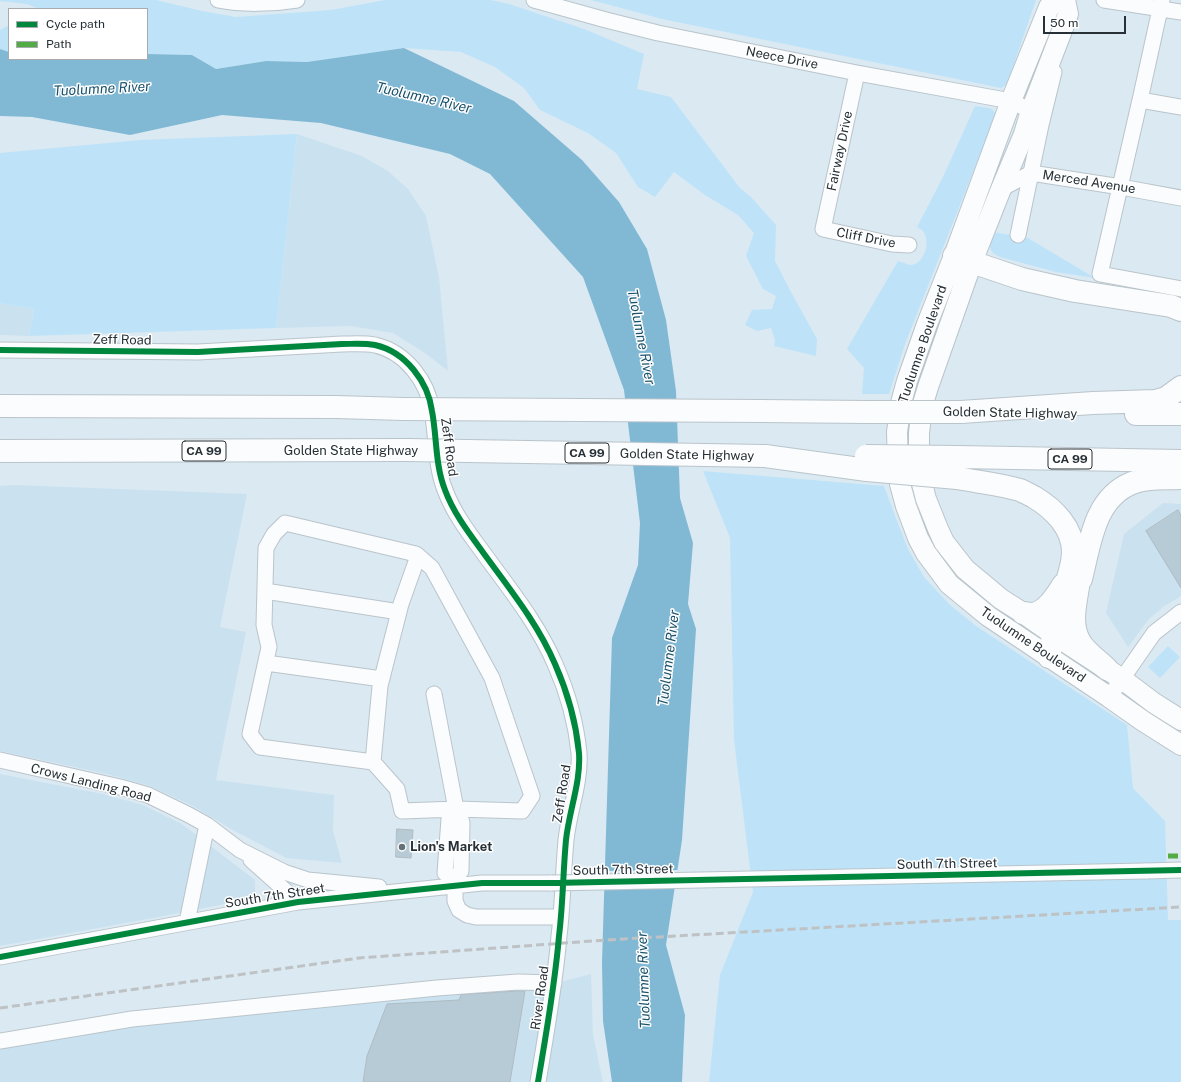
<!DOCTYPE html>
<html>
<head>
<meta charset="utf-8">
<style>
	body { margin:0 }
	#map { position:relative; width:1181px; height:1082px; overflow:hidden; background:#dbe9f2; font-family:"Public Sans",sans-serif }
	canvas { display:block }
	.legend { position:absolute; left:8px; top:8px; width:140px; height:52px; box-sizing:border-box; background:#fff; border:1px solid #a8acaf; margin:0; padding:5px 7px; list-style:none; font-size:12px; color:#263036 }
	.legend li { display:flex; align-items:center; gap:8px; height:20px }
	.legend b { width:20px; border:1px solid #a8acaf }
	.scale { position:absolute; left:1043px; top:16px; width:83px; height:18px; box-sizing:border-box; border:2px solid #263036; border-top:0; padding-left:5px; font-size:12px; line-height:14px; white-space:nowrap; color:#263036; -webkit-text-stroke:3px #fff; paint-order:stroke }
</style>
</head>
<body>
<div id="map">
<canvas width="1181" height="1082"></canvas>
<ul class="legend">
<li><b style="height:5px;background:#00873e"></b>Cycle path</li>
<li><b style="height:5px;background:#53ab45"></b>Path</li>
</ul>
<div class="scale">50 m</div>
</div>
<script>
const context = document.querySelector('canvas').getContext('2d');
context.lineJoin = 'round';
function fill(path, color) {
  context.fillStyle = color;
  context.fill(path, 'evenodd');
}
function stroke(path, color, width, dash) {
  context.strokeStyle = color;
  context.lineWidth = width;
  context.lineCap = dash ? 'butt' : 'round';
  context.setLineDash(dash || []);
  context.stroke(path);
}
function label(font, color, halo, rows, align = 'center') {
  context.font = font + ' "Public Sans",sans-serif';
  context.lineWidth = 3;
  context.setLineDash([]);
  context.textBaseline = 'middle';
  context.strokeStyle = halo;
  context.fillStyle = color;
  for (const [text, x, y, turn = 0] of rows) {
    context.save();
    context.translate(x, y);
    context.rotate((+turn || 0) * Math.PI / 180);
    context.textAlign = isNaN(turn) ? turn : align;
    if (halo) context.strokeText(text, 0, 0);
    context.fillText(text, 0, 0);
    context.restore();
  }
}
fill(new Path2D(`
	M297,134L362,156L388,171L408,189L426,216L439,277L448,371L425,353L393,333L351,326L276,328Z
	M0,303L34,309L29,336L0,335Z
	M15,485L247,494L220,627L246,632L216,780L334,795L333,831L342,863L286,858L233,830L191,805L150,786L107,774L0,751V486Z
	M1163,503L1181,504V596L1163,607L1149,619L1128,647L1106,613L1124,534Z
	M0,774L103,794L143,805L182,824L255,880V892L250,899L164,916L0,946Z
	M591,974L593,1035L603,1082H0V1049L140,1025L447,991L542,987Z`), '#cae2f0');
fill(new Path2D(`
	M0,0H156L202,11L236,17L331,10L385,0H491L509,4L584,29L644,54L637,89L671,97L740,188L751,197L776,225L775,261L791,292L817,339L816,356L774,346L775,340L771,328L757,331L745,325L752,310L772,309L776,296L763,289L746,256L754,233L738,215L705,195L674,172L655,197L638,187L616,153L588,133L540,110L524,88L495,67L461,52L404,48L307,62L266,61L216,69L192,55L147,54V9H39L27,4L0,1Z
	M591,0H1036L1007,84L1001,88L662,19Z
	M9,25V52L0,49V30Z
	M975,106L989,108L993,110L996,115L994,119L905,344L889,394H862L864,368L847,349L898,261L910,265C912,265 915,264 917,263C926,257 930,240 923,231C921,229 919,228 917,227L943,177Z
	M297,134L276,328L29,336L34,309L0,303V153L140,140Z
	M993,232L1028,238L1095,278L1056,272L1000,257C986,250 989,245 993,232Z
	M703,471L884,486L895,516L908,549L924,577L949,604L976,626L1127,725L1133,788L1165,821L1168,920H1181V1082H709L720,975L753,892L734,740L730,538Z
	M1168,646L1180,657L1160,678L1148,667Z`), '#bee3f8');
fill(new Path2D(`
	M404,48L514,101L582,160L619,202L647,249L666,320L676,391L680,498L693,543L688,604L696,629L682,840L666,945L685,1015L682,1082H612L603,1021L602,962L612,638L638,565L640,523L624,390L583,277L490,174L450,154L321,123L222,115L130,135L32,117L0,116V49L9,52V59L107,60L108,59H147V54L192,55L216,69L266,61L307,62Z`), '#81b9d5');
fill(new Path2D(`
	M679,870L677,886L603,888V871Z`), '#dbe9f2');
const building = new Path2D(`
	M1178,510L1181,515V588L1146,531Z
	M397,829L413,830L411,858L396,857Z
	M518,991H525L510,1082H363L367,1056L387,1004L459,1000L461,995Z`);
fill(building, '#b7cbd6');
stroke(building, '#b0bbc2', 1);
const minor = new Path2D(`
	M218,0C242,5 273,4 297,0
	M534,0L606,20L658,33L857,73L1011,101L1031,111L1041,125L1018,235
	M1104,0L1181,12
	M1162,0L1140,100L1181,107
	M857,73L823,229L892,244L909,245
	M1140,100L1100,274L1181,289
	M1041,125L1054,72
	M1001,189L1031,173L1121,187L1181,198
	M0,350L198,352L342,344C353,344 364,343 375,345C406,352 428,382 432,411C437,437 435,465 445,490C453,512 468,532 482,551C508,587 537,622 555,664C567,691 576,722 579,753C581,782 569,811 566,840C563,872 563,904 559,936C555,985 546,1034 538,1082
	M285,523L416,554L432,568L492,678L532,796L522,811L456,809L402,811L397,789L373,762L260,747L250,734L269,647L264,625L266,548L274,534Z
	M265,591L399,612
	M266,663L382,679
	M434,694L456,809L461,819L462,823L461,871L455,879V901L459,910L467,915L476,917H561
	M1109,697L1122,679L1154,633L1181,612
	M0,760L120,787L148,795L189,815L207,825L240,850L284,872L308,880L379,887
	M373,762L380,686L401,604L418,556
	M251,860L298,902
	M1145,871L1181,870
	M455,879L445,873L449,819L456,809
	M187,922L207,825
	M0,957L298,902L482,883H552
	M0,1041L132,1019L437,988L518,982L554,983`);
const major = new Path2D(`
	M1057,0L1049,7L1011,101L954,256L927,324L907,381L901,403L897,432L898,468L900,484L906,506L918,538L926,553L949,584L988,616L1109,697L1143,721L1181,745
	M1065,0L1068,14L1063,28L1031,111L1024,134L1001,189L972,262L928,387L922,407L919,433V467L921,480L926,499L938,529L944,542L965,569L1001,599L1023,613L1053,634L1122,679L1154,703L1181,720`);
const highway = new Path2D(`
	M954,256L1022,279L1075,291L1171,306L1181,310
	M0,406L336,407L404,409
	M760,411L866,412
	M961,412L1093,403L1155,401L1166,398L1181,387
	M1136,414H1181
	M0,451L408,450
	M765,456L867,470
	M958,457L1181,461
	M957,478C978,482 1000,484 1020,490C1025,492 1030,495 1034,497C1054,509 1073,528 1073,552C1073,563 1069,574 1066,585C1060,609 1053,632 1049,657
	M1081,579C1090,544 1094,498 1132,483C1147,477 1165,479 1181,478
	M1078,587C1075,606 1070,625 1080,642C1085,651 1100,662 1107,669
	M1023,613C1027,613 1030,614 1033,614C1046,612 1057,595 1063,585`);
stroke(minor, '#bac4cb', 17);
stroke(major, '#bac4cb', 22);
stroke(highway, '#bac4cb', 24);
stroke(minor, '#fafcfd', 15);
stroke(major, '#fafcfd', 20);
stroke(highway, '#fafcfd', 22);
stroke(new Path2D(`
	M0,1008L359,958L606,940L1181,907`), '#bec2c4', 3, [8, 4]);
const minorBridge = new Path2D(`
	M552,883L1145,871`);
const highwayBridge = new Path2D(`
	M404,409L760,411
	M866,412H961
	M408,450L765,456
	M866,456L958,457
	M867,470L957,478`);
stroke(minorBridge, '#bac4cb', 17, []);
stroke(highwayBridge, '#bac4cb', 24, []);
stroke(minorBridge, '#fafcfd', 15);
stroke(highwayBridge, '#fafcfd', 22);
stroke(new Path2D(`
	M1168,856H1181`), '#53ab45', 5, [10, 5]);
stroke(new Path2D(`
	M0,350L198,352L342,344C353,344 364,343 375,345C406,352 428,382 432,411C437,437 435,465 445,490C453,512 468,532 482,551C508,587 537,622 555,664C567,691 576,722 579,753C581,782 569,811 566,840C563,872 563,904 559,936C555,985 546,1034 538,1082
	M0,957L298,902L482,883H552L1181,870`), '#00873e', 6);
for (const [x, y, r, color] of [
	[402,847,4,"#657178"]
]) {
  const dot = new Path2D();
  dot.arc(x, y, r, 0, 2 * Math.PI);
  context.fillStyle = color;
  context.fill(dot);
  stroke(dot, '#fff', 1.5);
}
for (const [x, y, w] of [
	[204,451,44],
	[587,453,44],
	[1070,459,44]
]) {
  const box = new Path2D();
  box.roundRect(x - w / 2, y - 10, w, 20, 3);
  context.fillStyle = '#fff';
  context.fill(box);
  stroke(box, '#263036', 1);
}
label('bold 12px', '#263036', null, [
	["CA 99",204,451],
	["CA 99",587,453],
	["CA 99",1070,459]
]);
label('13px', '#263036', '#fff', [
	["Neece Drive",782,58,11],
	["Fairway Drive",840,151,-78],
	["Merced Avenue",1089,182,9],
	["Cliff Drive",866,238,11],
	["Zeff Road",122,340,1],
	["Tuolumne Boulevard",923,344,-71],
	["Golden State Highway",1010,413,1],
	["Zeff Road",449,447,82],
	["Golden State Highway",351,451],
	["Golden State Highway",687,455,1],
	["Tuolumne Boulevard",1033,645,34],
	["Crows Landing Road",91,783,14],
	["Zeff Road",562,794,-81],
	["South 7th Street",947,864,-1],
	["South 7th Street",623,870,-1],
	["South 7th Street",275,896,-9],
	["River Road",540,998,-82]
]);
label('bold 13px', '#263036', '#fff', [
	["Lion's Market",410,847]
], 'left');
label('italic 14px', '#19526c', '#fff', [
	["Tuolumne River",102,89,-3],
	["Tuolumne River",424,98,13],
	["Tuolumne River",641,337,79],
	["Tuolumne River",669,658,-83],
	["Tuolumne River",644,980,-92]
]);
</script>
</body>
</html>
